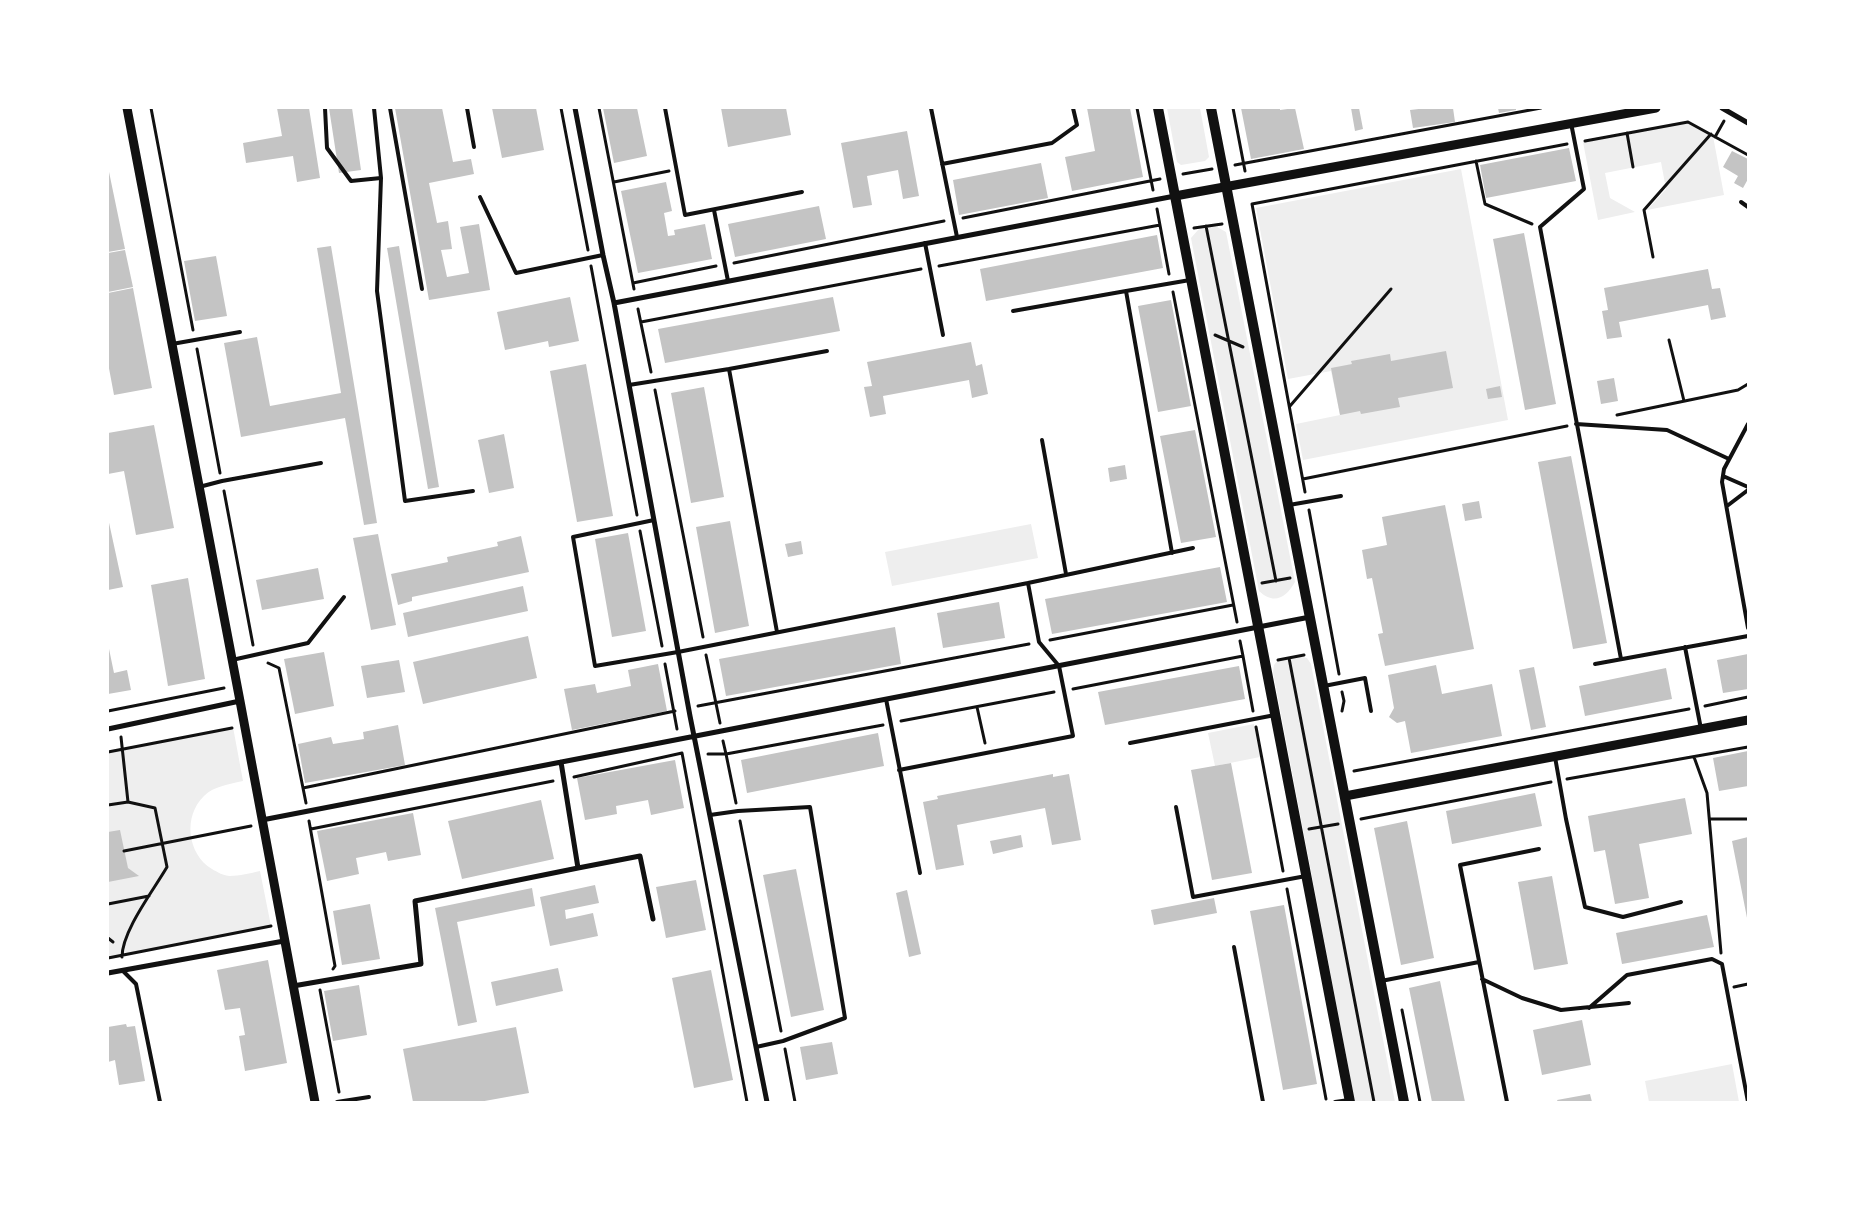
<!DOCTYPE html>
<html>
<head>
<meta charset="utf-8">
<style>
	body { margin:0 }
	#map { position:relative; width:1856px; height:1210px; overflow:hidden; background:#fff; font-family:"DM Sans",sans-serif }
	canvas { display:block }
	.frame { position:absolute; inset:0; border:109px solid #fff; pointer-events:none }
</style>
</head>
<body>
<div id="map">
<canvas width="1856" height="1210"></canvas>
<div class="frame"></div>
</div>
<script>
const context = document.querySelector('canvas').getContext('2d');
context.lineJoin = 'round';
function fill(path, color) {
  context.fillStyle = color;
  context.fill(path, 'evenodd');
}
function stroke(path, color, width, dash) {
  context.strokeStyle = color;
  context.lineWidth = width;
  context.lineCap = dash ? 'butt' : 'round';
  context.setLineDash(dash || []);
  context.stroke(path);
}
fill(new Path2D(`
	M1167,108H1200L1209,157L1205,161L1181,165L1177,162Z
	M1688,122L1713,136L1724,195L1647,210L1666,189L1661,162L1605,173L1610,198L1635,212L1598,220L1583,142Z
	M1461,169L1508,420L1303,460L1296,424L1340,415L1331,371L1288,379L1256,208Z
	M1206,226L1217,227L1226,232L1295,582C1286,598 1274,605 1259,591L1191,238L1198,230Z
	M1031,524L1038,558L892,586L885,552Z
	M1298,656L1307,658L1311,664L1395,1102H1355L1273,672L1274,665L1278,660Z
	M1254,724L1260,757L1215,766L1208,733Z
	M233,727L243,781C230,784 214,786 204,796C183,816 187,854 212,869C217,872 224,876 230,876C239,876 251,873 260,871L271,926L108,958V752Z
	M1732,1064L1739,1102H1649L1645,1081Z`), '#eee');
fill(new Path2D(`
	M277,108H309L320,178L297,182L293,156L246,163L243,143L282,136Z
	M329,108H352L361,170L339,173Z
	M395,108H442L453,162L471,159L474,174L429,183L437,223L448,221L452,249L441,250L447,277L469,273L460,227L479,224L490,290L429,300Z
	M492,108H536L544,150L502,158Z
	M603,108H637L647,156L614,163Z
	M721,108H786L791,135L728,147Z
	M1087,108H1130L1143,177L1072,191L1065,157L1095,151Z
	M1241,108H1280V110L1295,108L1304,149L1251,159Z
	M1351,108H1359L1363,129L1355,131Z
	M1427,108H1453L1455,122L1413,128L1410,110Z
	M1498,108H1516V110L1499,113Z
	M907,131L919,196L903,199L898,170L867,176L872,205L853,208L841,143Z
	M1569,148L1576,181L1486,198L1480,165Z
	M1732,151L1748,159V179L1743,188L1734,183L1738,176L1723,167Z
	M1041,163L1048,198L959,215L953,180Z
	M108,167L125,249L108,252Z
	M666,182L672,211L664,213L668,236L675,235L674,230L705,224L712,259L638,273L621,191Z
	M819,206L826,239L735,257L728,224Z
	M1524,233L1556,404L1525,410L1493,239Z
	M1157,235L1163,268L986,301L980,269Z
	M331,246L377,523L364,525L345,418L241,437L224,343L257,337L270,406L341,393L317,248Z
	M399,246L439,487L428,489L387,248Z
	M125,250L133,287L108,292V253Z
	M216,256L227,316L195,321L184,261Z
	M1708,269L1712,289L1720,288L1726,317L1711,320L1708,305L1619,322L1622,337L1607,339L1602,311L1608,310L1604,288Z
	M133,288L152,388L114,395L108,363V293Z
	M570,297L579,341L549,347L548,341L505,350L497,312Z
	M833,297L840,331L665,363L658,329Z
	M1171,300L1191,406L1158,412L1138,306Z
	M971,342L976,366L982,364L988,394L972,398L969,380L883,396L886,414L870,417L864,387L872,386L867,362Z
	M1446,351L1453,388L1398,398L1400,407L1361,414L1360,411L1340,415L1331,368L1352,364L1351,361L1390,354L1391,361Z
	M586,364L613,516L577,522L550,371Z
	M1614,378L1618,401L1601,404L1597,381Z
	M1500,386L1502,397L1488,399L1486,389Z
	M704,387L724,497L691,503L671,393Z
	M154,425L174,528L136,535L124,471L108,474V433Z
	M1195,430L1216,537L1181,543L1160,436Z
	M504,434L514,488L489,493L478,440Z
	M1571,456L1607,643L1573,649L1538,462Z
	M1125,465L1127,479L1110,482L1108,468Z
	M1479,501L1482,518L1465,521L1462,504Z
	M1445,505L1474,649L1385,666L1378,634L1383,633L1372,578L1367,579L1362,550L1387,545L1382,517Z
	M108,518L123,587L108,590Z
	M730,521L749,626L715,633L696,527Z
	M628,533L646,631L612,637L595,539Z
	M378,534L396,625L371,630L353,538Z
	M521,536L529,572L412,597V601L398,605L391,574L448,562L447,557L498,546L497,542Z
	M801,541L803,554L788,557L785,544Z
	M1220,567L1227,602L1052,634L1045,599Z
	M318,568L324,599L262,610L256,580Z
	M188,578L205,679L168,686L151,585Z
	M523,586L528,611L408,637L403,613Z
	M999,602L1005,638L943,648L937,613Z
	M895,627L901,664L726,696L719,659Z
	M528,636L537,678L423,704L413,662Z
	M108,644L114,673L127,670L131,690L108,694Z
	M324,652L334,706L295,714L284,659Z
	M1748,654V689L1723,693L1717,660Z
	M399,660L405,692L367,698L361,666Z
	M658,664L667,711L572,730L564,689L595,684L597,693L631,686L628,670Z
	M1436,665L1442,694L1492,684L1502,736L1411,753L1405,721L1397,723L1389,717L1394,708L1388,675Z
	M1239,666L1245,699L1105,725L1098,692Z
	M1534,667L1546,727L1531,730L1519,670Z
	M1666,668L1672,699L1585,716L1579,686Z
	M398,725L405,765L305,783L298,744L331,737L333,744L364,739L363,732Z
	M878,733L884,766L747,793L741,760Z
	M1748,751V786L1719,791L1713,758Z
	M675,760L684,808L651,815L648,800L616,806L617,814L585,820L577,778Z
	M1231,763L1252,873L1212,880L1191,770Z
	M1053,774V777L1069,774L1081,840L1052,845L1045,808L957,825L964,865L936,870L923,802L938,799L937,796Z
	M1535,793L1542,826L1452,844L1446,811Z
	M1685,798L1692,834L1639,844L1649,898L1615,904L1605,850L1594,852L1588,816Z
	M541,800L554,859L462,879L448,821Z
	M413,813L421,855L388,861L386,852L356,858L359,874L327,881L317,831Z
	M1407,821L1434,958L1401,965L1374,828Z
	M120,830L128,868L139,876L108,882V832Z
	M1021,835L1023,847L993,854L990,841Z
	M1748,837V923L1732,841Z
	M796,869L824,1010L791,1017L763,875Z
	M1552,876L1568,964L1534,970L1518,882Z
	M696,880L706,930L666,938L656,887Z
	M595,885L599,903L565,910L566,919L593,913L598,936L550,946L540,897Z
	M532,888L535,906L457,922L477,1022L458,1026L435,908Z
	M907,890L921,954L909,957L896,893Z
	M1214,898L1217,913L1154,925L1151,910Z
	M370,904L380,959L342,965L333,911Z
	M1284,905L1317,1084L1283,1090L1250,911Z
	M1707,915L1714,947L1622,964L1616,933Z
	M268,960L287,1063L245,1071L239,1036L245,1035L240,1008L225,1010L217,970Z
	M558,968L563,991L496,1006L491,982Z
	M711,970L733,1080L694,1088L672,978Z
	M1440,981L1465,1102H1432L1409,988Z
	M359,985L367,1035L333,1041L324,991Z
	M1582,1020L1591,1065L1542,1075L1533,1030Z
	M126,1024L127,1027L135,1026L145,1081L119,1085L115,1060L108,1062V1027Z
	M516,1027L529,1093L479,1102H413L403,1049Z
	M832,1042L838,1074L806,1080L800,1047Z
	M1590,1094L1592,1102H1558L1557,1100Z`), '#c4c4c4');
stroke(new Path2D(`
	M151,108L193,330
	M561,108L588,250
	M599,108L634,289
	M1137,108L1153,190
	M1233,108L1245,171
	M1627,133L1633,167
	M1715,137L1724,121
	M1585,141L1688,122L1748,155
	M1476,161L1485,204L1532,224
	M1235,165L1541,108
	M1183,174L1212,169
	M614,182L669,171
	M1157,209L1169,274
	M963,218L1160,179
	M1206,226L1276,581
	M1194,228L1222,224
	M1653,257L1644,210L1711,134
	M734,263L944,221
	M591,266L637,515
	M939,266L1160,225
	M633,283L716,266
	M1173,292L1237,622
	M638,309L651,372
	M641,322L921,269
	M1215,335L1243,347
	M1669,340L1684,401
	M197,349L220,473
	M655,390L703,637
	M1290,406L1391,289
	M1617,415L1738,390L1748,384
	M1303,479L1567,426
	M224,491L253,645
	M1305,492L1252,204L1567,144
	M1309,510L1339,674
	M640,531L662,646
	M1262,583L1290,578
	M1050,640L1233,605
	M1240,641L1243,656
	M706,655L720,723
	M1289,658L1374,1102
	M1278,660L1304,655
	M268,663L279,668L306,803
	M665,664L677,729
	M1073,689L1243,656L1253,711
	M1342,692L1344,701L1342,711
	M698,706L1029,644
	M1705,706L1748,697
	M977,707L985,743
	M108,711L224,688
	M901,721L1054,692
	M1256,727L1283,871
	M121,737L128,802
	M108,752L232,728
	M708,754H726L723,741
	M1694,757L1707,793L1721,953
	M1354,771L1689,709
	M574,777L682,753L747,1102
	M1567,779L1748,747
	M303,788L675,711
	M736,803L726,754L883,725
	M108,805L128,802L155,808L167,867C153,891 122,931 122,957
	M1361,819L1551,782
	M1710,819H1748
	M309,821L335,966L333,969
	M740,821L781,1031
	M311,829L553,781
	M1309,829L1338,824
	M124,851L251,826
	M1287,889L1326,1099
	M108,904L149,896
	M108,938L113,942
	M108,958L271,926
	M1734,987L1748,984
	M320,990L339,1092
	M1402,1010L1420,1102
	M785,1049L795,1102`), '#111', 3);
stroke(new Path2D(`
	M325,108L327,148L351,181L381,178
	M374,108L381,178L377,291L405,501L473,491
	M390,108L422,289
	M467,108L474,147
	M665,108L685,215L802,192
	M931,108L957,237
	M1571,123L1584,189L1540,227L1621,659
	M942,164L1052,143L1077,125L1073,108
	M480,197L516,273L603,255
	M1741,202L1748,207
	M714,210L728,281
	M925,243L943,335
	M1013,311L1126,291
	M172,344L240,332
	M629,385L729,369
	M1576,424L1667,430L1729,459
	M1748,424L1724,469L1722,482L1748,628
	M1042,440L1066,574
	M1723,476L1748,487
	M199,487L222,481L321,463
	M1289,505L1341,496
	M1727,506L1748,490
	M654,520L573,537L595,666L678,652L1028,583
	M1172,553L1126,291L1190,280
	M777,632L729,369L827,351
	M1685,647L1701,729
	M232,660L308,643L344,597
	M1595,664L1748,636
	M1324,686L1365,678L1371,711
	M886,699L920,873
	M1130,743L1275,715
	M1555,757L1566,819L1585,907L1623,917L1681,902
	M899,770L1073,736L1059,666L1039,642L1028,583L1193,548
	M1176,807L1193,897L1306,876
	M710,815L738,811L810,807L845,1018L783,1041L756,1047
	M1234,947L1263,1102
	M123,971L136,984L160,1102
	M1482,979L1522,998L1561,1010L1629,1003
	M1381,981L1479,962
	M1589,1008L1627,975L1712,959L1722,964L1748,1102
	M337,1102L369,1097
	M1335,1102L1349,1100
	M1507,1102L1460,865L1539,849`), '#111', 4);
stroke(new Path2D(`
	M575,108L603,255L614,303L690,716L767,1102
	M1722,108L1748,123
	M614,303L1175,196
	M108,729L240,701
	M262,820L1310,617
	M578,868L640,856L653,919
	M108,973L284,941
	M293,986L421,964L415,901L578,868L561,762`), '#111', 5);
stroke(new Path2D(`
	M127,108L240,701L315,1102
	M1175,196L1656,108
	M1345,796L1748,720`), '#111', 9);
stroke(new Path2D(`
	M1158,108L1350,1102
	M1211,108L1404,1102`), '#111', 10);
</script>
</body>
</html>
